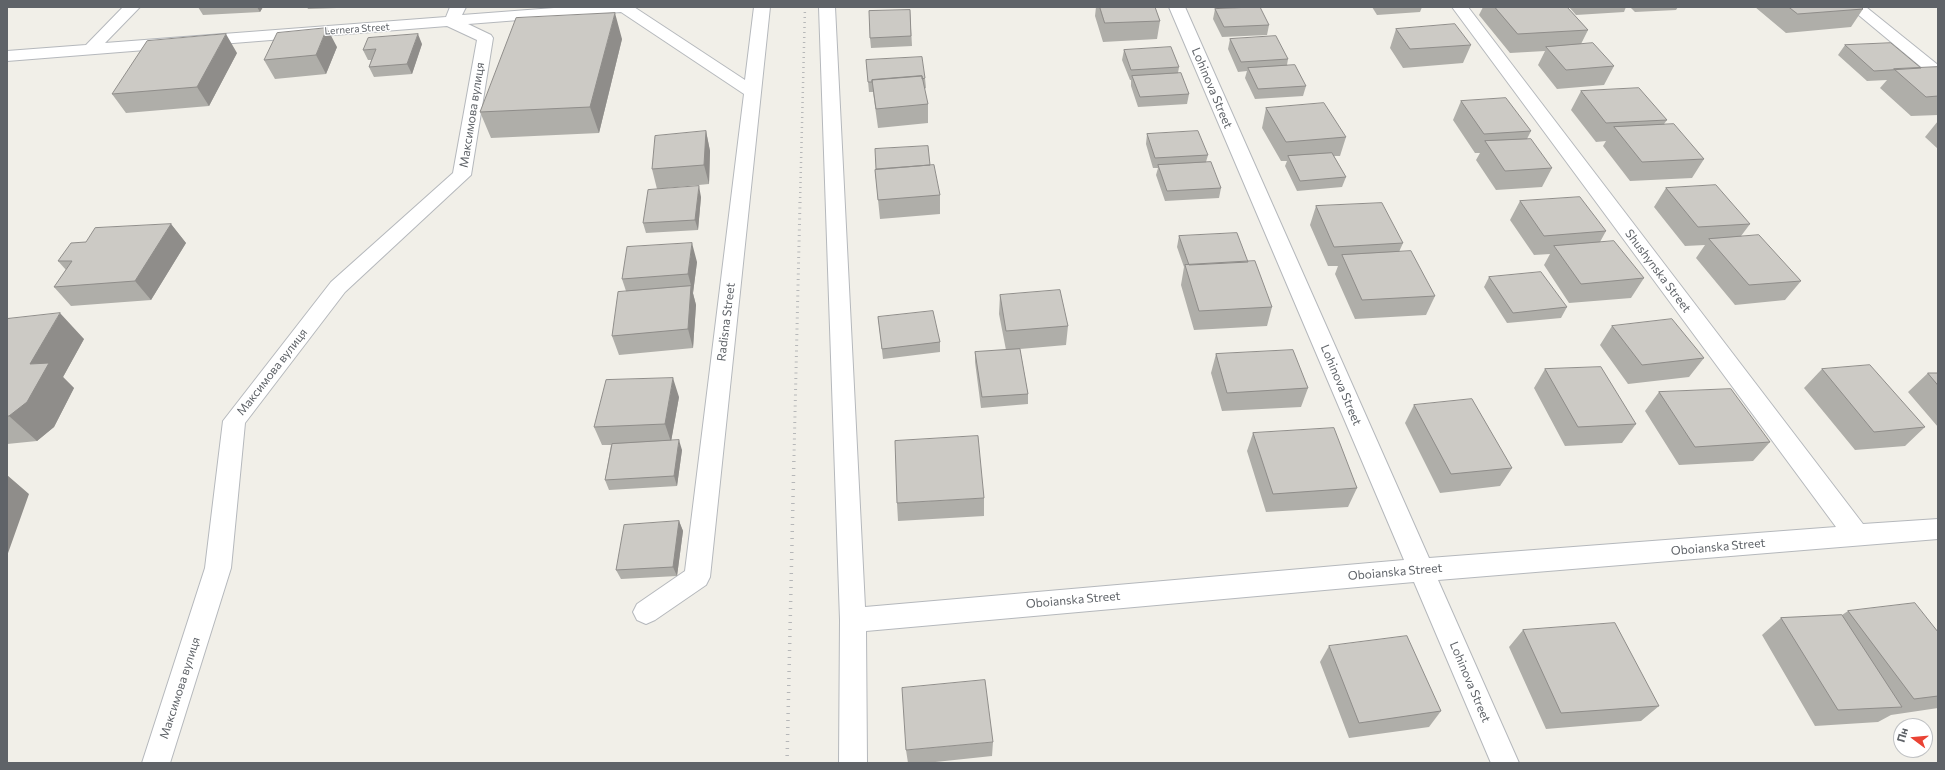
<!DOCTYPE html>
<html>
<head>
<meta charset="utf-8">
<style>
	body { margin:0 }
	#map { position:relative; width:1945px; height:770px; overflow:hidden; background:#f1efe8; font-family:Commissioner,sans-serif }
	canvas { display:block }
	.frame { position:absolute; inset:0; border:8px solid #5f6368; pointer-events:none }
	.north { position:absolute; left:1893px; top:718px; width:40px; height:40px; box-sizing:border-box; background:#fff; border:1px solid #bfc1c3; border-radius:50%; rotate:286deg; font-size:11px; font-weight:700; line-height:16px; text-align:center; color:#5f6368 }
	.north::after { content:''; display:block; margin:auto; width:14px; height:18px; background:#ea4335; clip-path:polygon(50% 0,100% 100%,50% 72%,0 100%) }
</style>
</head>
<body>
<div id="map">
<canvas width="1945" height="770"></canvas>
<div class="frame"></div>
<div class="north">Пн</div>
</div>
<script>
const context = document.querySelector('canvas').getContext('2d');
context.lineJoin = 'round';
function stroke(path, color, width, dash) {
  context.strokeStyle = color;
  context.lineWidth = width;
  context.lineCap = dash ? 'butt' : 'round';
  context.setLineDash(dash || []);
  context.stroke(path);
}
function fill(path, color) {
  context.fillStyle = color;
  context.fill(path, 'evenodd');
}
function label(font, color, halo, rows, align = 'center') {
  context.font = font + ' Commissioner,sans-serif';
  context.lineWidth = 3;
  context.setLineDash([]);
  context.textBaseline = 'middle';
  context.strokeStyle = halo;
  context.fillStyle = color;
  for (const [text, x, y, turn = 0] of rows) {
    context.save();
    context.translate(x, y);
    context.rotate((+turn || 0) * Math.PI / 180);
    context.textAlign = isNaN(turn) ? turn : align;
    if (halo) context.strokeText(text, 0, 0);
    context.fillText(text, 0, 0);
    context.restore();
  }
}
const minor = new Path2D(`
	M123,7H140L105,43L446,17L450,7H466L462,15L567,7H634L745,80L754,7H770L710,577L706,585L655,620L646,624L637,620L633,612L637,604L685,571L744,94L621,12L468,24L491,35L493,38L471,175L345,292L245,423L231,568L170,763H142L205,568L223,421L331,282L453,173L477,40L447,26L7,61V51L86,45Z
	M819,7H835L865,607L1404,560L1169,7H1185L1429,558L1836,527L1452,7H1468L1863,524L1938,519V539L1438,580L1519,763H1491L1414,582L866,631L867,763H839L840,620Z
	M1849,7H1866L1938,65V78L1932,76Z`);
stroke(minor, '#b5b8bc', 2);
fill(minor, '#fff');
stroke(new Path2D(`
	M800,203L805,7`), '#b6b7b8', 2.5, [1, 4]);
stroke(new Path2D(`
	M794,456L800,202`), '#b6b7b8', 3, [1, 4.5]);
stroke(new Path2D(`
	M787,763L794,455`), '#b6b7b8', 3.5, [1, 6]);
fill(new Path2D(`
	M198,7H263L260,12L203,15Z
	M307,7H365L308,9Z
	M1096,7H1155L1160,21L1157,39L1103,42L1095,16Z
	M1372,7H1422L1420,12L1377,15Z
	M1483,7H1567L1588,30L1581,44L1614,66L1604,85L1557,89L1538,65L1545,51L1510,53L1479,15Z
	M1569,7H1626L1624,12L1576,15Z
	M1630,7H1678L1676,10L1635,12Z
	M1755,7H1861L1863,9L1851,27L1786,33Z
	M1215,9L1269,25L1267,35L1222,37L1213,19Z
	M910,10L912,46L871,48L870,38Z
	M1396,29L1471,45L1463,63L1403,68L1390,48Z
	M622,39L599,133L491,138L480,112Z
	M1230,39L1288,59L1287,65L1306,86L1303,96L1255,99L1245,78L1247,71L1238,72L1228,49Z
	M422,44L412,74L374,77L369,67L371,60H368L363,50Z
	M1845,45L1921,68L1938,67V115L1911,116L1880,88L1887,80L1867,81L1838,55Z
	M337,47L326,74L275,79L264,60Z
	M1124,50L1179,67L1178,73L1189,94L1187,104L1138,107L1131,86V80H1130L1122,60Z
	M237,53L209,106L126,113L112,94Z
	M866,60L925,78L926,88L924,89L928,104V123L878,128L873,92H869Z
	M1581,91L1667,120L1664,124L1704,159L1692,178L1630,181L1603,146L1606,141L1596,142L1571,110Z
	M1461,101L1531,131L1527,139L1552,168L1542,187L1496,190L1476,160L1480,153H1475L1453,120Z
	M1266,108L1346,137L1340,156H1334L1346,177L1342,187L1297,191L1285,166L1287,161H1281L1262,128Z
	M1938,121V149L1925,137Z
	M706,131L710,151L709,184L657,189L652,169Z
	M1147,134L1208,155L1206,162L1221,188L1219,198L1165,201L1156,175L1158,168H1153L1146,144Z
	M930,165L940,195V214L880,219L875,170Z
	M1666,188L1750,224L1741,236L1801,281L1785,300L1735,305L1696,258L1705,245L1685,246L1654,207Z
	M701,197L698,230L646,233L643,223Z
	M1520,201L1606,231L1600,242L1644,278L1631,298L1569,303L1544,265L1550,254L1534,255L1510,220Z
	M1316,206L1403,243L1399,252L1435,296L1426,315L1355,319L1335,274L1338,266H1328L1310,225Z
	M171,224L186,243L151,300L71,306L54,287L66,270L58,261L86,242Z
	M1179,236L1248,262L1272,307L1267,326L1194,330L1181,285L1184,267L1177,247Z
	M697,262L693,293L696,305L693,348L619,355L612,336L626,291L622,279Z
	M1489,277L1567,307L1561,318L1507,323L1484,287Z
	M1000,295L1068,326L1066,345L1020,349L1028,394V404L981,408L975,362V352L1006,350L999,314Z
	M878,317L940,342V352L883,359Z
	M7,319L84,339L63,377L74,388L54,427L37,441L7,444Z
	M1612,326L1704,358L1689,377L1628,384L1600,345Z
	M1216,354L1308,388L1301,407L1222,411L1211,373Z
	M1545,369L1636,424L1622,443L1565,446L1534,388Z
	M1822,369L1925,427L1905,446L1855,450L1804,388Z
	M1928,373H1938V427L1908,392Z
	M1659,392L1770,442L1753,461L1679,465L1645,411Z
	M679,397L671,441L682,450L677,486L609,490L605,480L611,445H602L594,427Z
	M1414,405L1512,468L1500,486L1440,493L1405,423Z
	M1253,433L1357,488L1348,507L1266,512L1247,451Z
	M984,498V516L898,521L897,503Z
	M679,521L683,531L677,576L621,579L616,570Z
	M1848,611L1938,632V708L1891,715L1878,722L1815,726L1762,635L1781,618L1842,615Z
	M1523,630L1659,706L1641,721L1546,729L1509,647Z
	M1329,646L1441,711L1429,727L1349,738L1320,662Z
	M993,742L992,756L926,763H908L906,750Z`), '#afaea9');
fill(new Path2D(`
	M257,7H263L260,12Z
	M615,13L622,39L599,133L590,107Z
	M327,28L337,47L326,74L316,55Z
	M226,34L237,53L209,106L197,87Z
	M418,34L422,44L412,74L407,64Z
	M706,131L710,151L709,184L704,165Z
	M699,186L701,197L698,230L695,220Z
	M171,224L186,243L151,300L135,281Z
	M692,243L697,262L693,293L688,274Z
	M691,286L696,305L693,348L688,329Z
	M60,313L84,339L63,377L74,388L54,427L37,441L9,416L30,364Z
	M673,378L679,397L671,442L665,424Z
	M679,440L682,450L677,486L674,476Z
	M7,475L29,494L7,556Z
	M679,521L683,531L677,576L673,567Z`), '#8f8d8a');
const building = new Path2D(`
	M1100,7H1155L1160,21L1105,23Z
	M1253,7H1260L1269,25L1224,27L1215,9Z
	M1495,7H1567L1588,30L1518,34Z
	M1789,7H1861L1863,9L1798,14Z
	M910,10L911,36L870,38L869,11Z
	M615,13L590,107L480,112L516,18Z
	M1455,24L1471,45L1410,49L1396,29Z
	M327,28L316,55L264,60L277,33Z
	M226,34L197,87L112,94L147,41Z
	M418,34L407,64L369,67L376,49L363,50L368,38Z
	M1276,36L1288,59L1241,62L1230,39Z
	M1593,43L1614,66L1566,70L1546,47Z
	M1891,43L1921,68L1874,71L1845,45Z
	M1171,47L1179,67L1131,70L1124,50Z
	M922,57L925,78L922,79V76L872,80V82H868L866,60Z
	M1295,65L1306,86L1258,89L1248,68Z
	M1938,67V96L1926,97L1894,69Z
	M1181,73L1189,94L1140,97L1132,76Z
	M922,76L928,104L876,109L872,80Z
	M1639,88L1667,120L1606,123L1581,91Z
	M1506,98L1531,131L1484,134L1461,101Z
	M1324,103L1346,137L1286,142L1266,108Z
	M1674,124L1704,159L1642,162L1614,127Z
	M706,131L704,165L652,169L655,136Z
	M1198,131L1208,155L1155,158L1147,134Z
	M1531,139L1552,168L1505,171L1485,141Z
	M928,146L930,165L876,169L875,149Z
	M1332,153L1346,177L1300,181L1288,156Z
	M1211,162L1221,188L1167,191L1158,165Z
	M934,165L940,195L878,200L875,170Z
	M1716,185L1750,224L1698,227L1666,188Z
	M699,186L695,220L643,223L648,190Z
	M1580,197L1606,231L1544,236L1520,201Z
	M1382,203L1403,243L1334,247L1316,206Z
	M171,224L135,281L54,287L72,261H58L71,243L86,242L95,228Z
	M1237,233L1248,262L1189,265L1179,236Z
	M1759,235L1801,281L1749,285L1709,239Z
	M1614,241L1644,278L1581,284L1554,246Z
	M692,243L688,274L622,279L627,247Z
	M1411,251L1435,296L1362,300L1342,255Z
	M1255,261L1272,307L1199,311L1185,265Z
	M1541,272L1567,307L1513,313L1489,277Z
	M691,286L688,329L612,336L618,292Z
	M1060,290L1068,326L1006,331L1000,295Z
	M933,311L940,342L882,349L878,317Z
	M60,313L30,364L49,363L27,402L9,416H7V319Z
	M1672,319L1704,358L1642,365L1612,326Z
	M1020,349L1028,394L982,397L975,352Z
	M1293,350L1308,388L1227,393L1216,354Z
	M1870,365L1925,427L1874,432L1822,369Z
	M1601,367L1636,424L1578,427L1545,369Z
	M1928,373H1938V385Z
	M673,378L665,424L594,427L606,380Z
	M1731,389L1770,442L1695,447L1659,392Z
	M1472,399L1512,468L1451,474L1414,405Z
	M1334,428L1357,488L1273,494L1253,433Z
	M978,436L984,498L897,503L895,441Z
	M679,440L674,476L605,480L612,444Z
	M679,521L673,567L616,570L624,525Z
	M1915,603L1938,632V696L1914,699L1848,611Z
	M1842,615L1902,707L1838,710L1781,618Z
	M1615,623L1659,706L1561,713L1523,630Z
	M1407,636L1441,711L1359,723L1329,646Z
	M985,680L993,742L906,750L902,688Z`);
fill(building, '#cccac5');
stroke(building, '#8f8d8a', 1);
label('10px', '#5f6368', '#fff', [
	["Lernera Street",357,29,-4]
]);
label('12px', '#5f6368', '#fff', [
	["Lohinova Street",1212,88,67],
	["Максимова вулиця",472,115,-81],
	["Shushynska Street",1658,271,53],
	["Radisna Street",726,322,-83],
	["Максимова вулиця",272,372,-52],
	["Lohinova Street",1341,385,67],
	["Oboianska Street",1718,547,-5],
	["Oboianska Street",1395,572,-5],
	["Oboianska Street",1073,600,-5],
	["Lohinova Street",1470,682,67],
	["Максимова вулиця",180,688,-72]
]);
</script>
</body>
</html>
